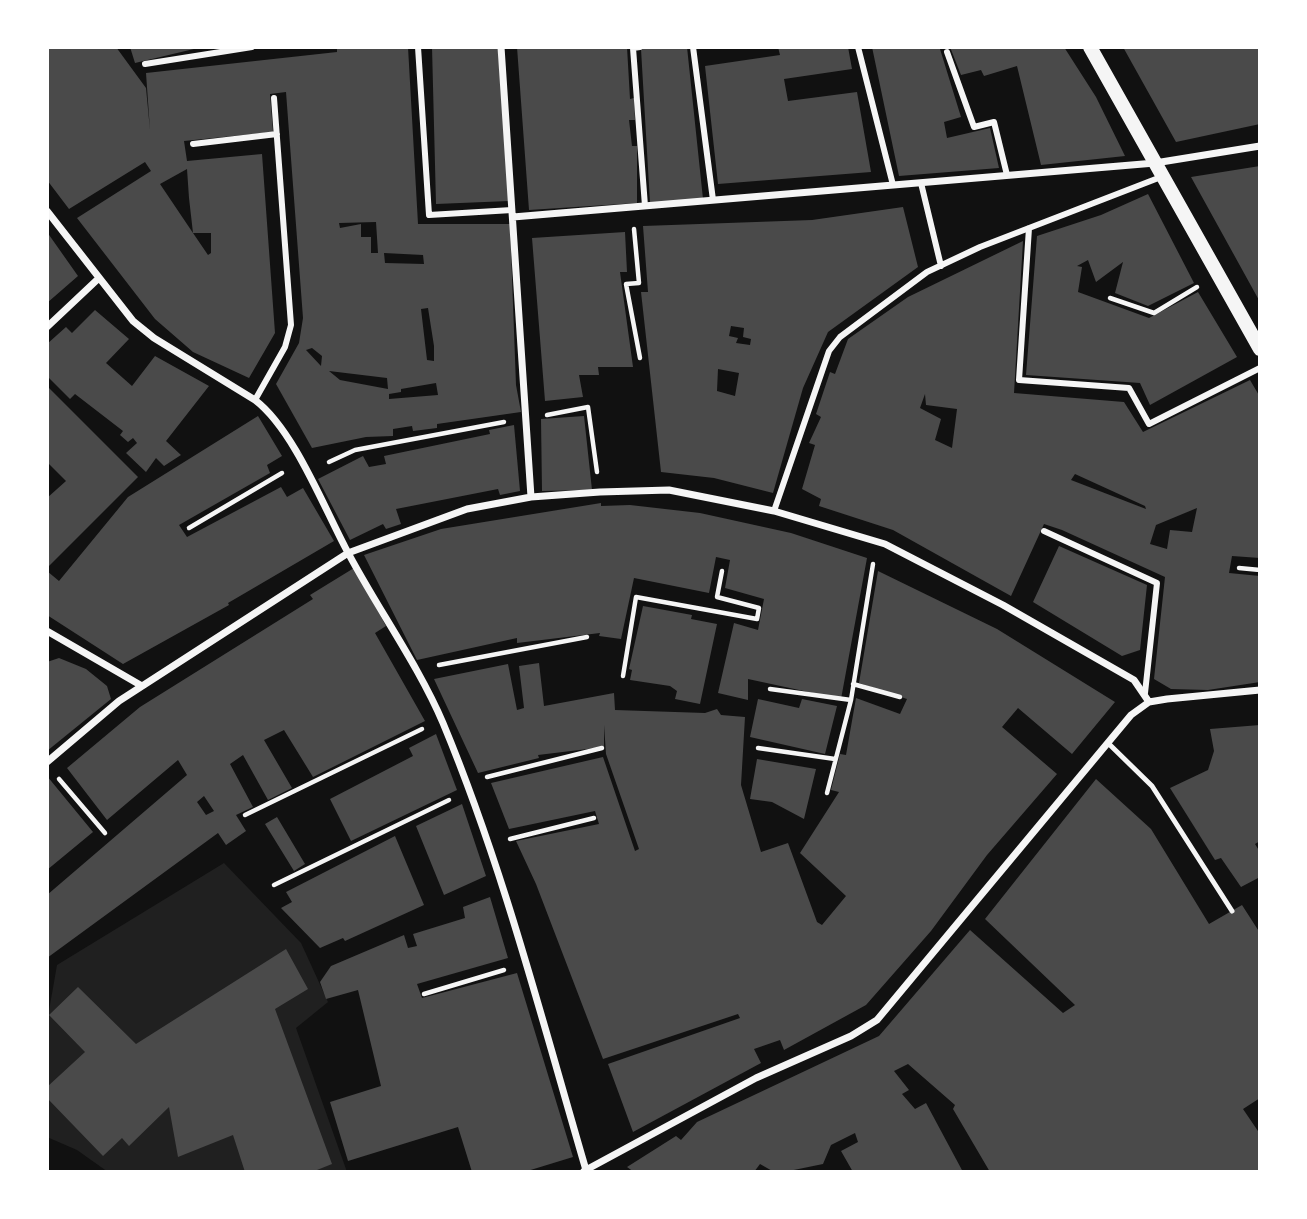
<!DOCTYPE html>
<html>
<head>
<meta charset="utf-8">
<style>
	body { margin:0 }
	#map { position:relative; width:1307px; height:1219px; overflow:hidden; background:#111; font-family:"Archivo Narrow",sans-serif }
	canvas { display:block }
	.frame { position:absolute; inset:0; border:49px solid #fff; pointer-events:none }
</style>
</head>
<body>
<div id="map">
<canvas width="1307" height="1219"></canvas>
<div class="frame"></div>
</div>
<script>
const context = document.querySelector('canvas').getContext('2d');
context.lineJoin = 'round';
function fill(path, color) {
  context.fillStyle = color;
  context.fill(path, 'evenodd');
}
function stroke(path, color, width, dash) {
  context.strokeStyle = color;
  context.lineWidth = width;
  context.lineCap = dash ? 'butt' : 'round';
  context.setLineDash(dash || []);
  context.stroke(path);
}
fill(new Path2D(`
	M224,863L301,943L328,1002L296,1028L347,1172H108L77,1150L47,1137V1022L57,965Z`), '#202020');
fill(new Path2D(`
	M47,47H116L146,88L150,130L146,73L337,52V47H408L418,224H510L516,385L521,412L437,424V428L413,431L412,426L393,429V436L366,437L312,448L276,384L299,343L303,318L286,92L270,94L273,132L184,141L187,161L262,154L275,333L249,378L193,352L155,319L77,218L151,171L145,162L69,209L47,180ZM187,169L189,198L193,233L160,184ZM376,222L378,253H371V237H361V224L340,228L339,223ZM193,233H211V253L208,255ZM384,253L423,255L424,264L385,263ZM428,308L434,346V361L427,360L421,309ZM312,348L322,356L321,366L306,350ZM329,371L387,378L388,389L340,380ZM436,383L438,395L389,399V394L401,392V389Z
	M130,47H198V48L135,63Z
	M432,47H498L509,201L436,204Z
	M517,47H627L630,99L634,98L635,120H629L632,146H637V203L529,210Z
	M687,47L703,199L650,203L641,49Z
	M778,47H848L852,69L784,79L788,101L857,92L871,172L718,184L705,66L780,55Z
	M872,47L940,49L961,117L944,122L947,138L990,128L999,168L899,176Z
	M950,47H1064L1096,97L1125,156L1041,165L1017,66L984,76L981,70L961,75Z
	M1123,47H1260V124L1176,142Z
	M1260,166V302L1191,177Z
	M1148,194L1194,283L1148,306L1115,293L1123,262L1096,282L1088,260L1077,266L1082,267L1078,292L1149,318L1198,292L1237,357L1150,405L1140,383L1026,375L1037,236L1101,215Z
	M903,207L918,267L828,332L803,388L773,493L714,478L661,472L641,292H648L643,226L812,220ZM731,326L744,328L743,337L751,339L750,345L736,343L738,338L729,336ZM718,369L739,373L735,396L717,391Z
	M47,232L78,276L47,303Z
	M625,232L627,272H620L633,367H598L599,375H579L583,397L545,401L532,238Z
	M1023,241L1014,393L1124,402L1143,432L1250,380L1260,397V558L1232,556L1229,573L1260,576V682L1208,690L1171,689L1154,679L1165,577L1062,530L1044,524L1011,596L893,530L819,506L821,499L802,489L815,445L809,443L821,417L816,414L830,372L835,374L848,339L908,297ZM925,394L926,405L957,409L952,448L935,440L941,419L920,408ZM1075,474L1145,506L1146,509L1071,480ZM1197,508L1192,532L1170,530L1167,549L1150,544L1156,525Z
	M95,310L129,339L106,363L132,386L155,356L209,386L166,441L181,455L164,466L156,458L146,472L126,453L137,443L133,438L128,442L120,435L123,431L75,394L70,399L47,376V344L66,327L72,333Z
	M47,386L138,477L47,568V498L66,481L47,462Z
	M258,416L282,456L267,465L270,473L179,525L187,537L281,487L287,497L303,488L334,541L228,603L229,605L123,664L47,615V571L59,581L128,497Z
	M584,416L592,490L542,491L541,419Z
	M514,425L520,491L500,495L498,489L396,509L401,524L386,529L383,524L350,540L318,479L363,456L369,467L386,464L384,456L490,434L489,430Z
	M601,503V506L630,505L700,513L791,533L867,558L841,699L748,679V700L718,693L734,623L758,630L764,599L725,588L730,560L716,557L709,593L634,578L621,639L599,636L600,633L517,643V638L417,660L364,555L441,529Z
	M1059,546L1147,585L1140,650L1122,656L1033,602Z
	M354,568L386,626L375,633L425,721L313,777L284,730L264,740L292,788L268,800L243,755L230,764L253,807L236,815L246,831L226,845L218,833L47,958V895L187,775L178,760L107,820L67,768L140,707L313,599L310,595ZM204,796L214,811L206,815L197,802Z
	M878,571L997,629L1115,702L1072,754L1018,708L1002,727L1057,774L987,855L931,931L866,1005L784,1050L780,1040L754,1049L761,1063L633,1132L608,1064L740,1018L738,1014L603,1059L536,884L516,841L599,824L595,811L509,829L491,783L603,757L635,851L639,849L606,754L604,725V747L538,755L539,758L478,773L434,679L508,664L517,710L524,708L519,666L539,663L544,706L614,693L615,710L705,713L717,709L721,715L745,717L741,785L761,852L788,843L817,922L822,925L846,896L800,853L839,792L831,790L840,754L846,755L856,698L900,714L907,699L859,683Z
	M643,606L692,615L691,619L717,624L700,704L675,699L677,691L670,686L630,680L632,670L629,669Z
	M59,658L86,669L107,686L111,699L47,751V662Z
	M758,699L799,708L802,699L837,706L825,754L750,737Z
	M1260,725V841L1255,844L1260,852V877L1241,887L1221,858L1215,860L1170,788L1208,770L1214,751L1210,729Z
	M436,734L457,790L351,841L330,799L413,756L409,748Z
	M757,759L816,769L804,819L772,802L750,799Z
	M47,776L93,832L47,870Z
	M1096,779L1151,829L1209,924L1242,905L1260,933V1098L1243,1109L1260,1134V1172H990L953,1109L955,1105L908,1064L894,1071L909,1090L902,1094L915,1109L926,1103L963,1172H853L841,1151L858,1142L855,1133L831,1145L823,1164L784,1172H774L760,1164L754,1172H634L627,1167L676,1136L681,1140L697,1122L879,1036L970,930L1063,1013L1075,1005L985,919Z
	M462,804L486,876L444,895L416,826Z
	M277,817L305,864L294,871L265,824Z
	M395,836L424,905L345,941L343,938L320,948L281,908L292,902L286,892Z
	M490,897L508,958L417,984L422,998L517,973L573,1157L524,1172H472L458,1127L348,1161L330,1102L381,1086L358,990L326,999L320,982L331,966L404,935L408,948L417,946L413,934L465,918L463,907Z
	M286,949L308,989L275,1009L332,1164L312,1172H245L233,1135L178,1157L169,1107L129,1146L122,1138L103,1156L47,1098V1087L85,1052L49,1015L78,987L136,1044Z`), '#4a4a4a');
stroke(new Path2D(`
	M634,229L639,283L626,284L640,358
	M1110,298L1154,313L1197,287
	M547,415L588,407L597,472
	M329,462L355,450L504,422
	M189,528L282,473
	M1239,568L1260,570
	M439,665L587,637
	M623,676L636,597L757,619L759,608L717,597L722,571
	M853,684L900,697
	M770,689L851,700
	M758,748L835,759
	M487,777L602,748
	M59,779L105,833
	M827,793L851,700L873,564
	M245,815L422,729
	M510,839L594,818
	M274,885L449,800
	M424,994L504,970`), '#f5f5f5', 4.5);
stroke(new Path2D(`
	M1108,743L1152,786L1232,911`), '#f5f5f5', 5);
stroke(new Path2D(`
	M418,47L429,215L512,210
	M640,47L633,48L645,206
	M693,47L713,200
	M858,47L893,185
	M947,52L974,127L994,122L1007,175
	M145,64L252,47
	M193,144L277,134
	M921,183L941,266
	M1029,228L1019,380L1129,388L1149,424L1260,368
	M255,400L285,347L291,325L274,98
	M774,511L829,351L840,337L927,272L980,247L1161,177
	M1044,531L1157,583L1145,693`), '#f5f5f5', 6);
stroke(new Path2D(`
	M501,47L531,497
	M47,211L133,321L154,338L255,400C293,429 322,503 345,547C375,605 418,664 443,723C503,867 542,1020 586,1170
	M513,217L1155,163L1260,146
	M47,327L99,278
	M47,631L142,686
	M47,762L119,701L348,553L467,509L531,497L600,492L669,490L774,511L885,544L1003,605L1134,680L1149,702
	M584,1171L756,1078L851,1036L877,1020L1131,715L1149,702L1167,699L1260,690`), '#f5f5f5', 7);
stroke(new Path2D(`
	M1090,47L1260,349`), '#f5f5f5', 14);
</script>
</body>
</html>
